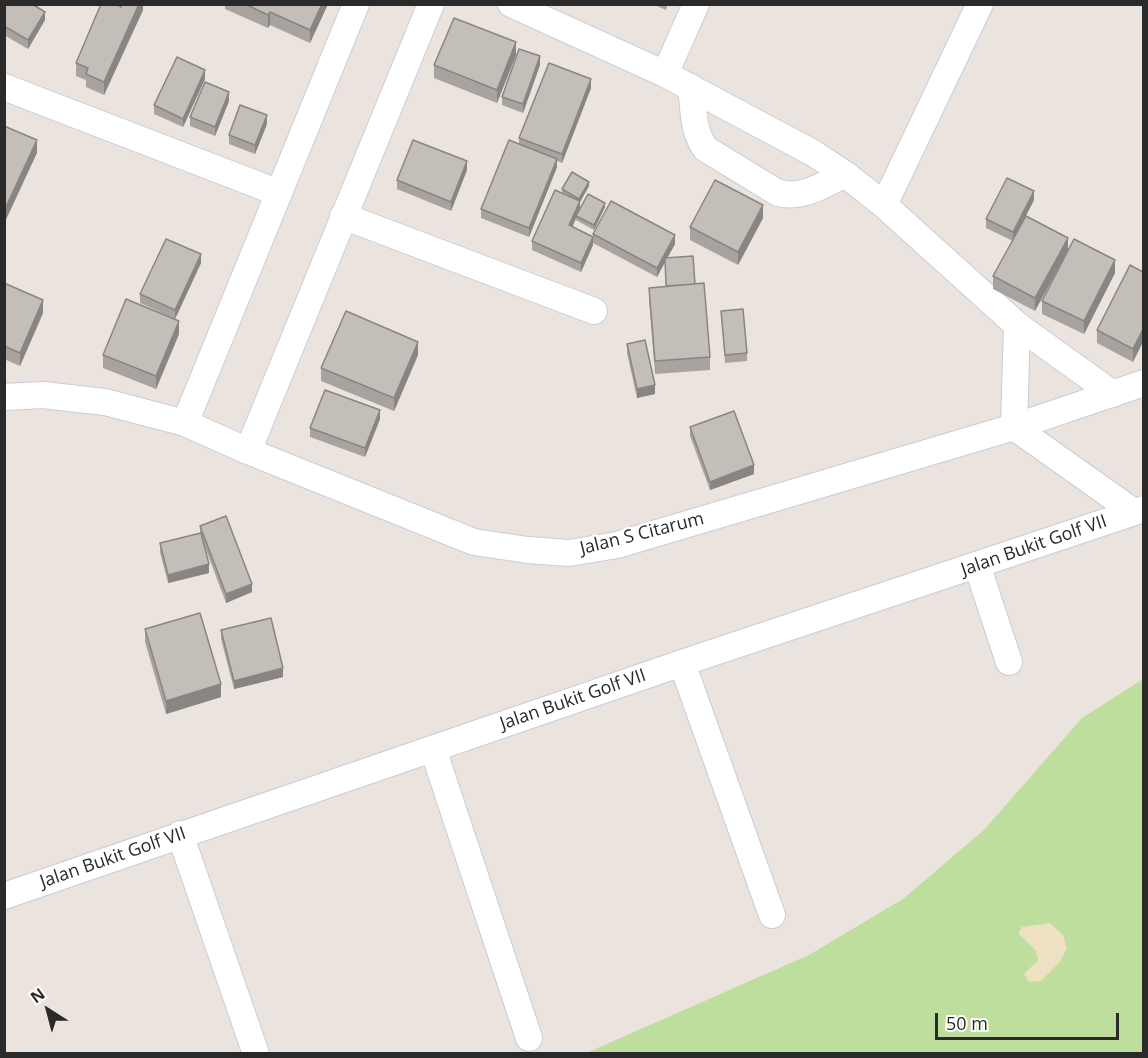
<!DOCTYPE html>
<html>
<head>
<meta charset="utf-8">
<style>
	body { margin:0 }
	#map { position:relative; width:1148px; height:1058px; overflow:hidden; background:#ebe3dd; font-family:"Open Sans",sans-serif }
	canvas { display:block }
	.frame { position:absolute; inset:0; border:6px solid #2a2a2a; pointer-events:none }
	.north { position:absolute; left:18px; top:980px; width:60px; height:60px; -webkit-text-stroke:4px #fff; paint-order:stroke; rotate:324deg; font-size:16px; font-weight:700; line-height:24px; text-align:center; color:#2a2a2a }
	.north::after { content:''; display:block; margin:auto; width:21px; height:27px; background:#2a2a2a; clip-path:polygon(50% 0,100% 100%,50% 72%,0 100%) }
	.scale { position:absolute; left:935px; top:1013px; width:184px; height:27px; box-sizing:border-box; border:3px solid #2a2a2a; border-top:0; padding-left:8px; font-size:18px; line-height:21px; white-space:nowrap; color:#2a2a2a; -webkit-text-stroke:4px #fff; paint-order:stroke }
</style>
</head>
<body>
<div id="map">
<canvas width="1148" height="1058"></canvas>
<div class="frame"></div>
<div class="north">N</div>
<div class="scale">50 m</div>
</div>
<script>
const context = document.querySelector('canvas').getContext('2d');
context.lineJoin = 'round';
function fill(path, color) {
  context.fillStyle = color;
  context.fill(path, 'evenodd');
}
function stroke(path, color, width, dash) {
  context.strokeStyle = color;
  context.lineWidth = width;
  context.lineCap = dash ? 'butt' : 'round';
  context.setLineDash(dash || []);
  context.stroke(path);
}
function label(font, color, halo, rows, align = 'center') {
  context.font = font + ' "Open Sans",sans-serif';
  context.lineWidth = 5;
  context.setLineDash([]);
  context.textBaseline = 'middle';
  context.strokeStyle = halo;
  context.fillStyle = color;
  for (const [text, x, y, turn = 0] of rows) {
    context.save();
    context.translate(x, y);
    context.rotate((+turn || 0) * Math.PI / 180);
    context.textAlign = isNaN(turn) ? turn : align;
    if (halo) context.strokeText(text, 0, 0);
    context.fillText(text, 0, 0);
    context.restore();
  }
}
fill(new Path2D(`
	M1143,679V1053L584,1054L809,955L903,899L984,830L1082,718Z`), '#bede9d');
fill(new Path2D(`
	M1050,923L1063,935L1067,949L1059,963L1041,981L1029,982L1024,974L1038,960L1036,951L1018,933L1022,927Z`), '#eee0c2');
const minor = new Path2D(`
	M511,4L665,74L813,153L845,174L884,205L1017,325
	M665,74L696,4
	M4,87L279,193
	M691,87C694,109 692,131 706,149L778,193C803,199 823,185 845,174
	M884,205L980,4
	M343,216L594,311
	M1113,394L1017,325L1014,427L1134,512
	M4,397L43,395L105,402L185,423L248,451L474,542L528,550L569,553L617,545L1014,427L1144,383
	M185,423L356,4
	M248,451L431,4
	M977,565L1009,662
	M682,663L772,915
	M433,749L529,1038
	M180,834L256,1054
	M4,896L682,663L1144,509`);
stroke(minor, '#c9ced7', 28);
stroke(minor, '#fff', 26);
fill(new Path2D(`
	M4,4L45,20L28,49L4,35Z
	M143,4V10L104,95L86,87V80L76,76V63L121,7Z
	M225,4H328L310,43L270,25L268,28L225,9Z
	M652,4H668L666,10Z
	M516,55L497,103L434,78V65Z
	M540,65L523,113L502,105V97Z
	M205,79L183,127L154,114V105Z
	M591,88L562,163L557,161V167L529,237L481,218V209L519,144V138Z
	M229,101L215,136L190,126V117Z
	M267,124L255,154L229,144V135Z
	M467,170L451,211L397,189V180Z
	M589,186L580,202V209L605,207L594,230L576,220V217L572,227L593,237V234L675,244L667,258L695,284L710,357V370L655,374L649,300V288L666,286L665,261L657,277L593,243V245L581,272L532,250V241L562,193V189Z
	M1034,200L1014,239L1068,238L1035,311L993,289V276L1013,241L986,228V219Z
	M763,218L738,265L690,240V227Z
	M201,263L175,319L140,303V294Z
	M1143,272L1133,362L1097,343V330Z
	M1115,273L1084,334L1042,314V301Z
	M4,283L43,313L20,366L4,359Z
	M721,311L747,353V361L725,363Z
	M179,334L156,389L103,368V355Z
	M627,344L655,394L637,398L627,353Z
	M418,355L394,411L321,381V368Z
	M380,419L365,457L310,437V428Z
	M690,427L754,474L710,490L690,436Z
	M200,526L252,592L226,603L205,547L209,573L168,583L160,552V543L200,533Z
	M145,629L221,697L166,714L145,642Z
	M221,630L283,677L234,689L221,639Z`), '#a9a39f');
fill(new Path2D(`
	M139,4H143V10L104,95V82Z
	M322,4H328L310,43V30Z
	M45,12V20L28,49V40Z
	M270,12V25L268,28V15Z
	M516,42V55L497,103V90Z
	M540,56V65L523,113V104Z
	M205,70V79L183,127V119Z
	M591,79V88L562,163V154Z
	M229,92V101L215,136V127Z
	M267,115V124L255,154V145Z
	M37,140V153L4,224V211Z
	M557,159V167L529,237V228Z
	M467,161V170L451,211V202Z
	M589,182V186L580,202V210L569,234V225L579,202V199Z
	M1034,191V200L1013,241V232Z
	M605,203V207L594,230V225Z
	M763,205V218L738,265V252Z
	M675,235V244L657,277V268Z
	M593,237V245L581,272V263Z
	M1068,238V251L1035,311V298Z
	M201,254V263L175,319V310Z
	M1115,260V273L1084,334V321Z
	M43,300V313L20,366V353Z
	M179,321V334L156,389V376Z
	M1143,329V342L1133,362V349Z
	M418,342V355L394,411V398Z
	M655,385V394L637,398V389Z
	M380,410V419L365,457V448Z
	M754,465V474L710,490V482Z
	M209,564V573L168,583V575Z
	M252,584V592L226,603V594Z
	M283,668V677L234,689V681Z
	M221,684V697L166,714V701Z`), '#898582');
const building = new Path2D(`
	M4,4H32L45,12L28,40L4,26Z
	M101,4H116L121,7L122,4H139L104,82L86,74L88,68L76,63Z
	M245,4H322L310,30L270,12L268,15Z
	M454,18L516,42L497,90L434,65Z
	M519,49L540,56L523,104L502,97Z
	M177,57L205,70L183,119L154,105Z
	M549,63L591,79L562,154L519,138Z
	M205,82L229,92L215,127L190,117Z
	M240,105L267,115L255,145L229,135Z
	M4,126L37,140L4,211Z
	M413,140L467,161L451,202L397,180Z
	M509,140L557,159L529,228L481,209Z
	M572,172L589,182L579,199L562,189Z
	M1007,178L1034,191L1013,232L986,219Z
	M715,180L763,205L738,252L690,227Z
	M555,190L580,201L569,225L593,237L581,263L532,241Z
	M588,194L605,203L594,225L576,216Z
	M611,201L675,235L657,268L593,234Z
	M1026,216L1068,238L1035,298L993,276Z
	M166,239L201,254L175,310L140,294Z
	M1074,239L1115,260L1084,321L1042,301Z
	M693,256L695,284L666,286L665,258Z
	M1130,265L1143,272V329L1133,349L1097,330Z
	M4,283L43,300L20,353L4,346Z
	M704,283L710,357L655,361L649,288Z
	M126,299L179,321L156,376L103,355Z
	M743,309L747,353L725,355L721,311Z
	M346,311L418,342L394,398L321,368Z
	M645,340L655,385L637,389L627,344Z
	M325,390L380,410L365,448L310,428Z
	M734,411L754,465L710,482L690,427Z
	M226,516L252,584L226,594L200,526Z
	M201,533L209,564L168,575L160,543Z
	M200,613L221,684L166,701L145,629Z
	M271,618L283,668L234,681L221,630Z`);
fill(building, '#c4beb9');
stroke(building, '#898582', 1.5);
label('18px', '#2a2a2a', '#fff', [
	["Jalan S Citarum",642,534,-14],
	["Jalan Bukit Golf VII",1034,546,-19],
	["Jalan Bukit Golf VII",573,700,-19],
	["Jalan Bukit Golf VII",113,858,-19]
]);
</script>
</body>
</html>
